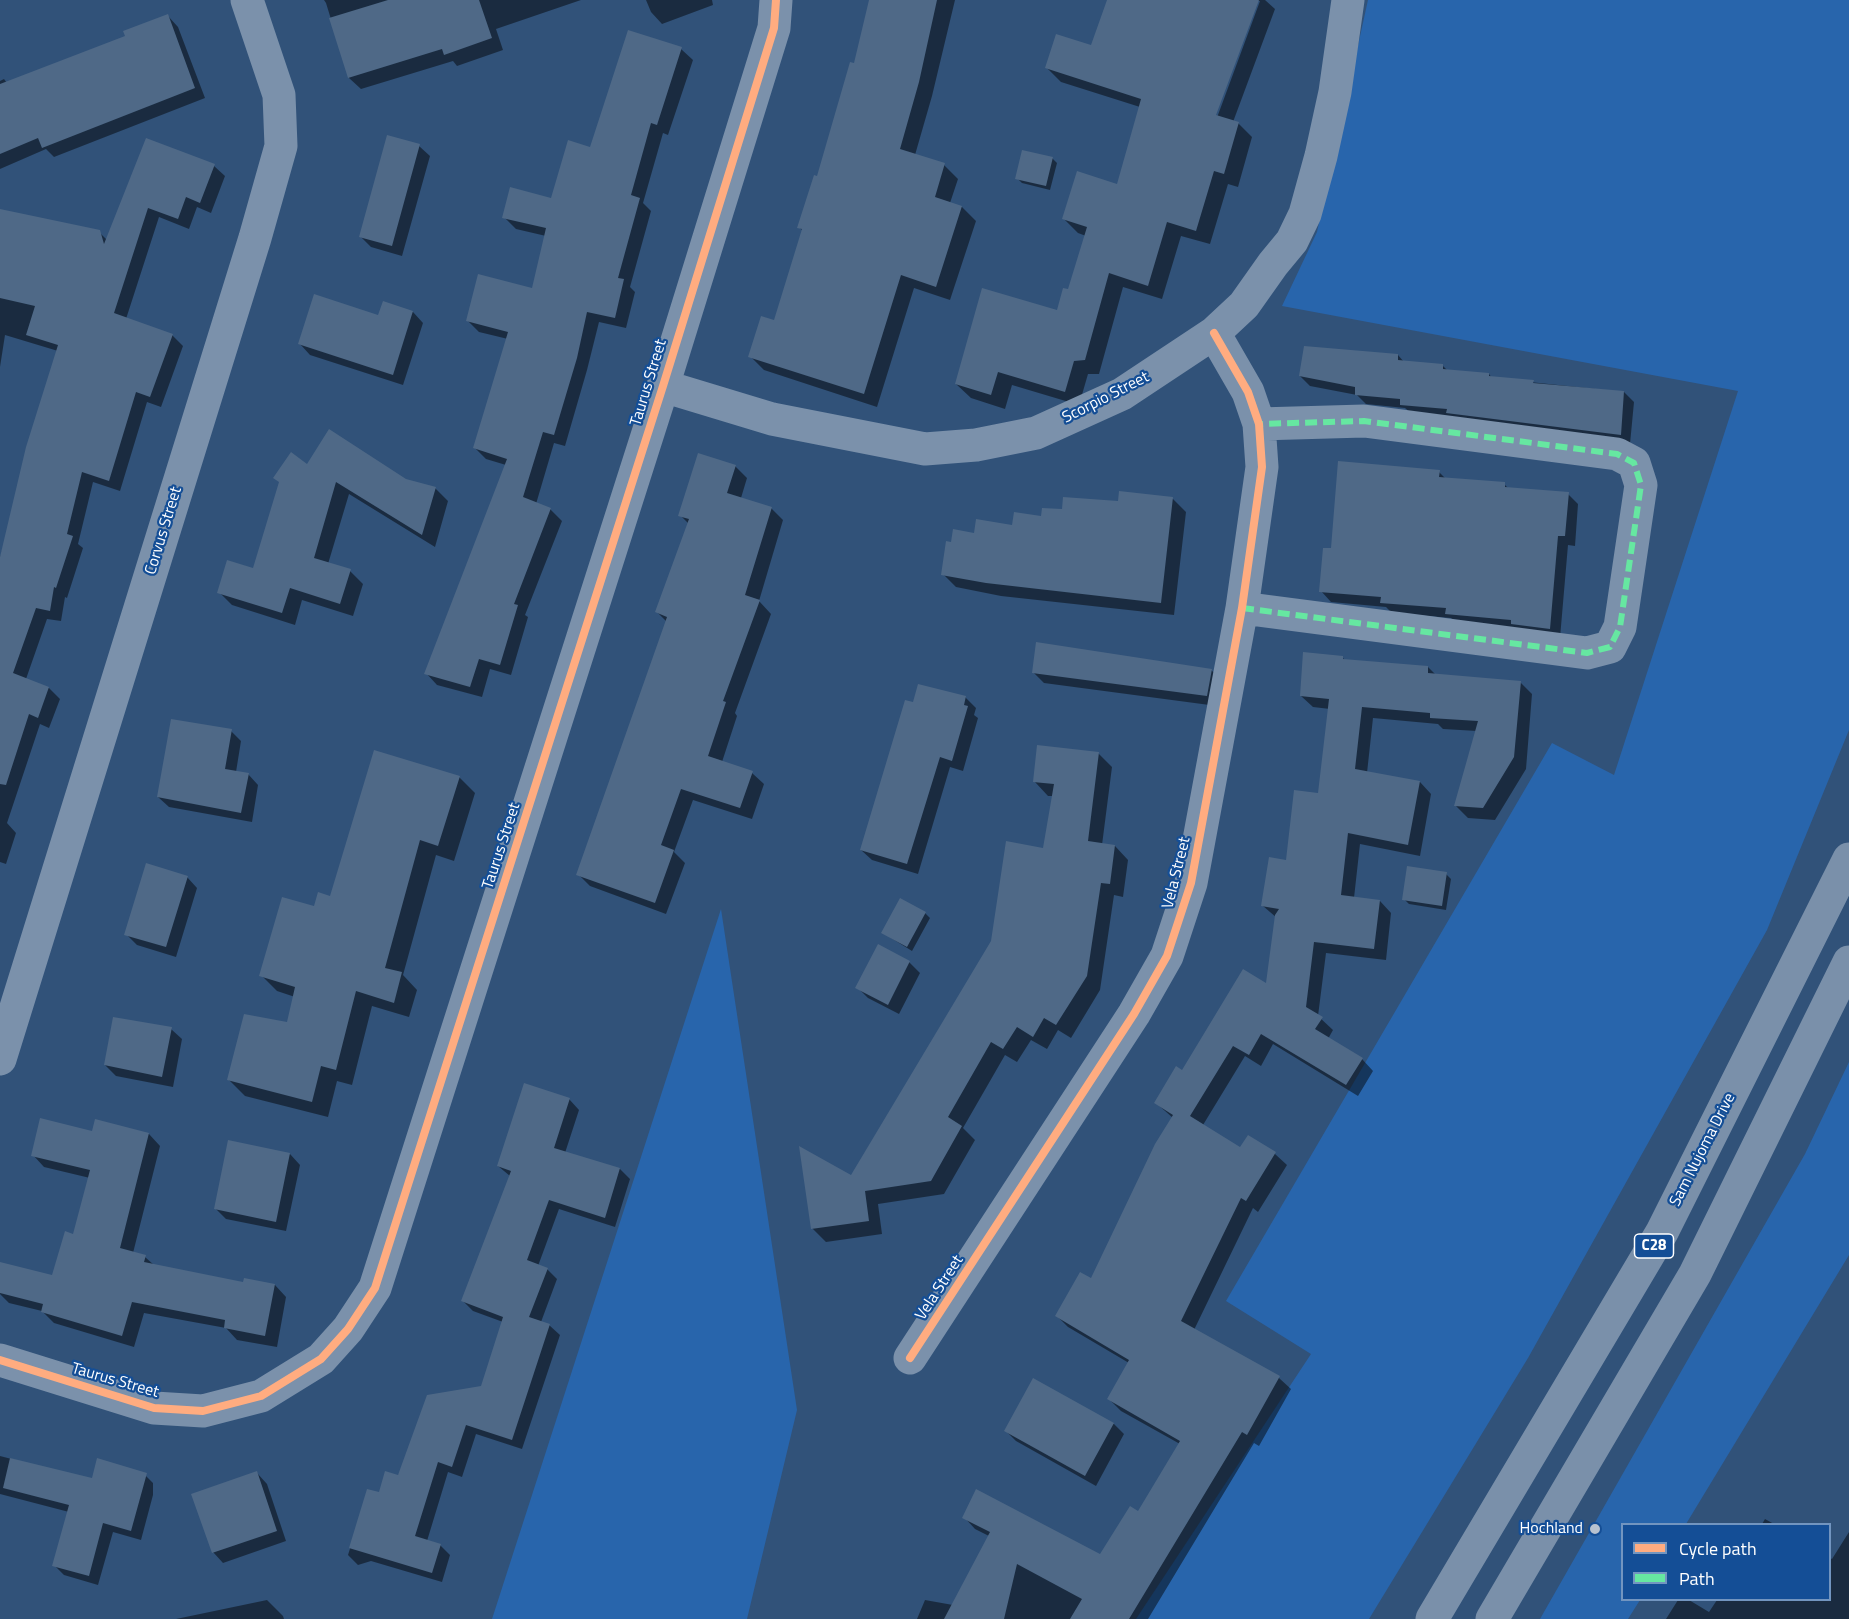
<!DOCTYPE html>
<html>
<head>
<meta charset="utf-8">
<style>
	body { margin:0 }
	#map { position:relative; width:1849px; height:1619px; overflow:hidden; background:#315279; font-family:"Titillium Web",sans-serif }
	canvas { display:block }
	.legend { position:absolute; left:1621px; top:1523px; width:210px; height:78px; box-sizing:border-box; background:#144e96; border:2px solid #7295c0; margin:0; padding:8px 10px; list-style:none; font-size:18px; color:#fff }
	.legend li { display:flex; align-items:center; gap:12px; height:30px }
	.legend b { width:30px; border:2px solid #7295c0 }
</style>
</head>
<body>
<div id="map">
<canvas width="1849" height="1619"></canvas>
<ul class="legend">
<li><b style="height:8px;background:#ffac80"></b>Cycle path</li>
<li><b style="height:8px;background:#66e7a1"></b>Path</li>
</ul>
</div>
<script>
const context = document.querySelector('canvas').getContext('2d');
context.lineJoin = 'round';
function fill(path, color) {
  context.fillStyle = color;
  context.fill(path, 'evenodd');
}
function stroke(path, color, width, dash) {
  context.strokeStyle = color;
  context.lineWidth = width;
  context.lineCap = dash ? 'butt' : 'round';
  context.setLineDash(dash || []);
  context.stroke(path);
}
function label(font, color, halo, rows, align = 'center') {
  context.font = font + ' "Titillium Web",sans-serif';
  context.lineWidth = 4.5;
  context.setLineDash([]);
  context.textBaseline = 'middle';
  context.strokeStyle = halo;
  context.fillStyle = color;
  for (const [text, x, y, turn = 0] of rows) {
    context.save();
    context.translate(x, y);
    context.rotate((+turn || 0) * Math.PI / 180);
    context.textAlign = isNaN(turn) ? turn : align;
    if (halo) context.strokeText(text, 0, 0);
    context.fillText(text, 0, 0);
    context.restore();
  }
}
fill(new Path2D(`
	M1368,0H1849V730L1767,930L1528,1358L1369,1619H1136L1311,1354L1226,1301L1552,743L1614,775L1738,391L1282,306L1317,232Z
	M721,909L797,1410L747,1619H492Z
	M1849,1062V1255L1686,1524H1622V1600H1640L1628,1619H1540L1805,1154Z`), '#2865ac');
fill(new Path2D(`
	M324,0H581L496,29L503,50L457,66L453,61L361,89L349,78L326,3Z
	M646,0H712L713,5L662,24L651,12Z
	M871,0H955L932,96L915,155L944,165L958,179L950,203L962,207L976,221L950,300L914,288L877,407L764,370L750,356L775,322L803,231L799,227L818,178L855,64Z
	M1109,0H1265L1275,9L1233,122L1238,123L1252,137L1238,187L1228,184L1210,244L1181,236L1162,299L1123,287L1099,374H1088L1079,405L1012,385L1005,409L971,398L956,384L1058,312L1069,291L1086,236L1078,233L1064,219L1118,186L1140,107L1061,82L1047,68L1092,47ZM1257,1H1260L1215,123L1212,122Z
	M168,16L178,27L205,98L54,157L46,149L0,169V81L4,79L7,83L127,37Z
	M681,49L693,60L668,135L663,133L643,203L651,211L630,287L635,292L626,328L599,322L587,370L565,446L554,443L536,504L550,509L562,521L525,615L528,617L511,675L490,669L482,697L437,685L426,673L506,465L486,459L475,448L508,339L479,332L468,321L533,290L546,236L516,229L504,217L553,200L591,148Z
	M147,140L214,166L225,176L211,213L197,207L189,229L159,217L126,319L172,335L183,346L161,407L147,402L120,491L93,482L78,544L83,548L67,598L65,597L61,621L47,619L26,679L49,688L60,699L49,728L40,724L7,823L16,833L6,864L0,862V558L58,351L5,335L0,367V210L99,232L107,240Z
	M419,146L430,156L402,256L371,247L361,237Z
	M1052,158L1057,163L1050,190L1022,183L1017,178Z
	M384,303L413,312L423,323L403,385L310,355L300,344L379,317Z
	M1398,355L1404,362L1442,365L1448,371L1489,374L1492,378L1624,392L1634,402L1630,444L1412,414L1405,408L1366,404L1357,395L1310,386L1300,376Z
	M307,466L405,480L435,488L448,501L435,547L349,494L328,564L350,571L363,584L353,616L302,600L295,625L232,605L219,592L254,570Z
	M735,466L747,478L741,498L771,508L783,520L759,601L771,614L735,713L737,716L722,762L752,773L764,784L752,819L693,800L674,852L685,863L666,914L590,886L578,874L667,622L657,612L689,524L680,515Z
	M1439,472L1446,479L1504,484L1509,489L1568,494L1578,504L1575,546L1568,545L1560,638L1457,624L1451,618L1392,613L1386,607L1331,602L1321,591L1332,550Z
	M1173,499L1186,512L1174,615L1001,596L956,587L943,574L975,535L1119,502Z
	M1342,657L1345,660L1428,667L1436,675L1520,682L1532,694L1526,769L1495,820L1468,818L1456,806L1477,731L1443,729L1438,724L1373,718L1367,773L1420,782L1431,794L1420,856L1360,844L1354,898L1380,901L1391,913L1386,960L1326,953L1318,1016L1333,1030L1328,1039L1362,1059L1373,1071L1358,1096L1273,1044L1261,1066L1245,1056L1203,1125L1241,1149L1248,1137L1275,1154L1287,1165L1258,1212L1253,1208L1194,1330L1279,1378L1291,1389L1259,1446L1254,1443L1148,1619H917L925,1600L953,1605L989,1536L975,1529L964,1517L1101,1556L1139,1513L1180,1444L1121,1411L1109,1399L1129,1363L1068,1327L1057,1316L1092,1281L1173,1118L1156,1103L1183,1072L1267,985L1277,918L1263,906L1288,862L1320,794L1330,709L1313,707L1301,696Z
	M1211,670L1222,680L1217,706L1044,683L1033,672Z
	M965,697L976,708L974,715L978,718L963,771L950,767L918,874L872,860L861,850L915,704Z
	M231,731L241,741L236,772L248,774L258,785L252,822L169,807L158,797Z
	M1098,753L1112,767L1102,845L1115,846L1128,860L1123,897L1114,895L1100,990L1071,1038L1058,1030L1047,1049L1031,1040L1017,1062L1005,1055L963,1128L975,1140L944,1194L878,1204L882,1234L826,1242L812,1228L852,1177L992,942L1044,849L1053,796H1048L1035,782Z
	M459,777L475,793L454,861L436,855L403,975L417,990L409,1017L372,1006L352,1085L337,1081L328,1117L245,1096L229,1080L288,1024L295,997L277,991L261,975L315,908L331,898Z
	M1446,874L1451,879L1446,910L1409,904L1404,899Z
	M187,877L197,888L176,957L137,945L126,934Z
	M925,913L930,918L912,951L883,933Z
	M909,962L920,973L899,1014L868,998L857,987Z
	M171,1029L182,1039L173,1087L116,1076L105,1065Z
	M569,1099L579,1110L565,1153L620,1169L630,1179L615,1227L559,1209L538,1266L547,1269L557,1279L541,1322L549,1325L560,1335L522,1449L476,1434L462,1477L448,1472L427,1541L440,1545L450,1555L442,1582L371,1561L358,1565L348,1555L368,1491L380,1494L482,1387L503,1322L473,1311L463,1301L510,1176L498,1166Z
	M94,1133L149,1134L160,1146L133,1253L145,1257L154,1265L244,1283L275,1285L286,1297L277,1347L237,1340L226,1328L144,1313L134,1347L54,1323L42,1311L9,1303L0,1294V1280L53,1277L74,1235L90,1178L44,1167L33,1155Z
	M290,1154L300,1165L286,1231L226,1219L215,1208Z
	M1034,1380L1114,1424L1124,1434L1096,1486L1016,1441L1006,1431Z
	M0,1456L93,1480L143,1473L153,1483V1495L141,1540L113,1532L98,1585L64,1575L54,1565L69,1512L0,1494Z
	M257,1473L267,1484L286,1541L223,1563L213,1552Z
	M1765,1519L1774,1524H1762Z
	M1849,1532V1619H1666L1678,1600H1689L1709,1612L1717,1600H1830V1558L1832,1559Z
	M267,1600L283,1616L284,1619H176Z`), '#0007');
fill(new Path2D(`
	M388,0H479L492,38L444,55L442,49L348,78L329,18Z
	M869,0H937L919,82L900,149L945,163L935,197L962,206L936,287L901,275L864,394L748,357L761,316L774,320L802,229L797,228L814,175L817,176L850,62L854,63Z
	M1107,0H1259L1216,115L1239,122L1224,174L1214,171L1196,231L1167,222L1148,286L1109,273L1085,360L1074,361L1065,392L998,372L991,395L955,384L982,288L1057,310L1063,288L1068,289L1087,227L1062,219L1077,171L1117,184L1141,99L1045,68L1056,34L1091,45Z
	M168,14L195,88L42,148L38,138L0,154V84L125,36L123,31Z
	M628,30L682,47L657,125L651,123L631,195L640,198L618,278L624,279L615,318L587,312L577,358L554,435L543,432L523,497L551,508L514,604L518,605L500,665L479,659L470,687L424,674L507,459L473,448L508,332L466,321L478,274L532,288L546,228L502,218L510,187L551,198L568,140L590,147Z
	M387,135L420,144L392,246L359,237Z
	M146,138L215,164L200,203L186,197L178,219L148,208L114,313L173,334L150,397L136,392L109,481L82,472L67,534L73,536L56,588L54,587L50,611L36,608L13,673L49,687L38,718L29,714L6,785L0,784V557L26,447L58,345L26,335L35,306L0,298V209L100,230L104,244Z
	M1022,150L1053,157L1046,186L1015,179Z
	M314,294L378,315L383,301L413,311L393,375L298,344Z
	M1304,346L1398,354V360L1443,364V369L1489,373V376L1534,380L1533,383L1624,391L1621,435L1446,413L1447,409L1400,405V399L1355,395V387L1299,376Z
	M329,429L406,479L436,487L422,535L336,482L314,558L351,569L340,604L290,588L282,613L217,593L227,560L253,568L279,482L273,478L291,452L307,464Z
	M698,453L736,465L727,493L772,507L745,595L760,600L723,701L726,702L708,756L753,771L740,808L681,789L661,845L674,850L655,903L576,875L667,617L655,612L689,519L678,516Z
	M1338,461L1440,470L1439,477L1505,482V487L1569,492L1565,536H1558L1550,629L1511,624V620L1445,614L1446,608L1380,603L1381,597L1319,592L1323,548H1331Z
	M1119,491L1173,497L1161,603L986,583L941,575L946,541L951,542L953,529L974,533L976,519L1012,525L1014,512L1041,516L1042,508L1062,509L1063,497L1118,501Z
	M1036,642L1212,669L1207,696L1032,673Z
	M1303,652L1343,656V659L1428,666V673L1521,681L1514,757L1483,808L1454,806L1478,721L1430,718V713L1362,707L1355,769L1420,781L1408,845L1348,833L1341,895L1380,900L1374,949L1314,942L1306,1007L1323,1017L1315,1029L1363,1058L1346,1085L1261,1034L1249,1055L1233,1046L1190,1116L1240,1147L1248,1135L1276,1152L1246,1201L1241,1198L1181,1321L1280,1376L1247,1435L1242,1432L1129,1619H1070L1082,1599L1017,1564L1004,1619H944L990,1532L962,1518L976,1489L1100,1554L1130,1506L1138,1511L1180,1441L1107,1399L1129,1360L1055,1316L1080,1272L1091,1278L1155,1144L1173,1115L1154,1103L1176,1066L1182,1070L1243,969L1266,983L1275,915L1279,909L1261,906L1269,857L1286,860L1294,790L1318,793L1329,699L1300,696Z
	M918,684L966,696L964,705L968,706L952,761L940,757L907,864L860,850L905,700L913,702Z
	M171,719L232,729L225,769L249,773L241,813L157,797Z
	M1037,745L1099,752L1088,841L1115,845L1110,884L1101,883L1087,976L1056,1025L1044,1018L1033,1037L1017,1027L1003,1049L991,1042L948,1117L962,1126L931,1181L865,1191L869,1221L811,1229L799,1146L851,1175L991,941L1006,841L1043,848L1054,784L1033,782Z
	M374,750L460,776L438,846L420,840L385,968L402,972L394,1003L356,991L336,1070L321,1066L312,1102L227,1080L244,1014L287,1022L295,987L259,976L282,897L314,906L318,892L330,896Z
	M146,863L188,876L166,947L124,935Z
	M1407,866L1447,872L1442,906L1402,900Z
	M900,898L926,912L907,947L881,933Z
	M878,944L910,961L888,1005L855,988Z
	M113,1017L172,1027L162,1077L104,1065Z
	M524,1083L570,1098L554,1148L620,1168L605,1218L549,1200L527,1260L548,1268L529,1317L550,1324L512,1440L466,1425L452,1467L438,1462L415,1536L441,1544L432,1573L349,1548L367,1489L379,1492L385,1471L398,1475L427,1395L481,1386L503,1317L461,1301L511,1171L497,1166Z
	M40,1118L92,1131L95,1119L149,1133L120,1248L146,1255L144,1262L243,1282L244,1278L275,1284L265,1336L224,1328L225,1320L132,1302L122,1336L41,1312L43,1304L0,1293V1262L52,1275L65,1231L73,1234L90,1170L31,1156Z
	M228,1140L290,1153L276,1222L214,1209Z
	M1033,1378L1114,1423L1085,1476L1004,1431Z
	M10,1458L92,1478L97,1458L147,1473L131,1531L103,1523L89,1576L52,1566L69,1505L3,1488Z
	M257,1471L277,1531L212,1553L191,1494Z`), '#4f6987');
stroke(new Path2D(`
	M663,386L772,419L925,449L976,445L1036,433L1122,394L1214,333L1244,305L1273,264L1292,241L1305,214L1321,156L1335,92L1348,0
	M1242,608L1587,653L1610,647L1620,627L1641,485L1634,463L1617,454L1364,421L1259,424
	M0,1059L255,238L281,146L279,95L247,0
	M910,1358L1134,1014L1167,956L1191,883L1242,608L1262,467L1259,424L1248,392L1214,333
	M0,1360L154,1408L203,1411L261,1396L321,1359L348,1329L375,1288L663,386L774,28L776,0`), '#7b91ab', 33);
stroke(new Path2D(`
	M1432,1619L1662,1232L1849,859
	M1492,1619L1695,1274L1849,962`), '#7a90aa', 33);
stroke(new Path2D(`
	M1242,608L1587,653L1610,647L1620,627L1641,485L1634,463L1617,454L1364,421L1259,424`), '#66e7a1', 6, [12, 6]);
stroke(new Path2D(`
	M910,1358L1134,1014L1167,956L1191,883L1242,608L1262,467L1259,424L1248,392L1214,333
	M0,1360L154,1408L203,1411L261,1396L321,1359L348,1329L375,1288L663,386L774,28L776,0`), '#ffac80', 8);
for (const [x, y, r, color] of [
	[1595,1529,6,"#b7c2d0"]
]) {
  const dot = new Path2D();
  dot.arc(x, y, r, 0, 2 * Math.PI);
  context.fillStyle = color;
  context.fill(dot);
  stroke(dot, '#144e96', 2);
}
for (const [x, y, w] of [
	[1654,1246,39]
]) {
  const box = new Path2D();
  box.roundRect(x - w / 2, y - 12, w, 24, 4.5);
  context.fillStyle = '#144e96';
  context.fill(box);
  stroke(box, '#fff', 1.5);
}
label('bold 15px', '#fff', null, [
	["C28",1654,1246]
]);
label('16px', '#fff', '#144e96', [
	["Taurus Street",649,383,-73],
	["Scorpio Street",1106,398,-27],
	["Corvus Street",164,531,-73],
	["Taurus Street",502,846,-72],
	["Vela Street",1177,873,-76],
	["Sam Nujoma Drive",1703,1150,-63],
	["Vela Street",940,1288,-57],
	["Taurus Street",115,1381,16]
]);
label('16px', '#fff', '#144e96', [
	["Hochland",1583,1529]
], 'right');
</script>
</body>
</html>
